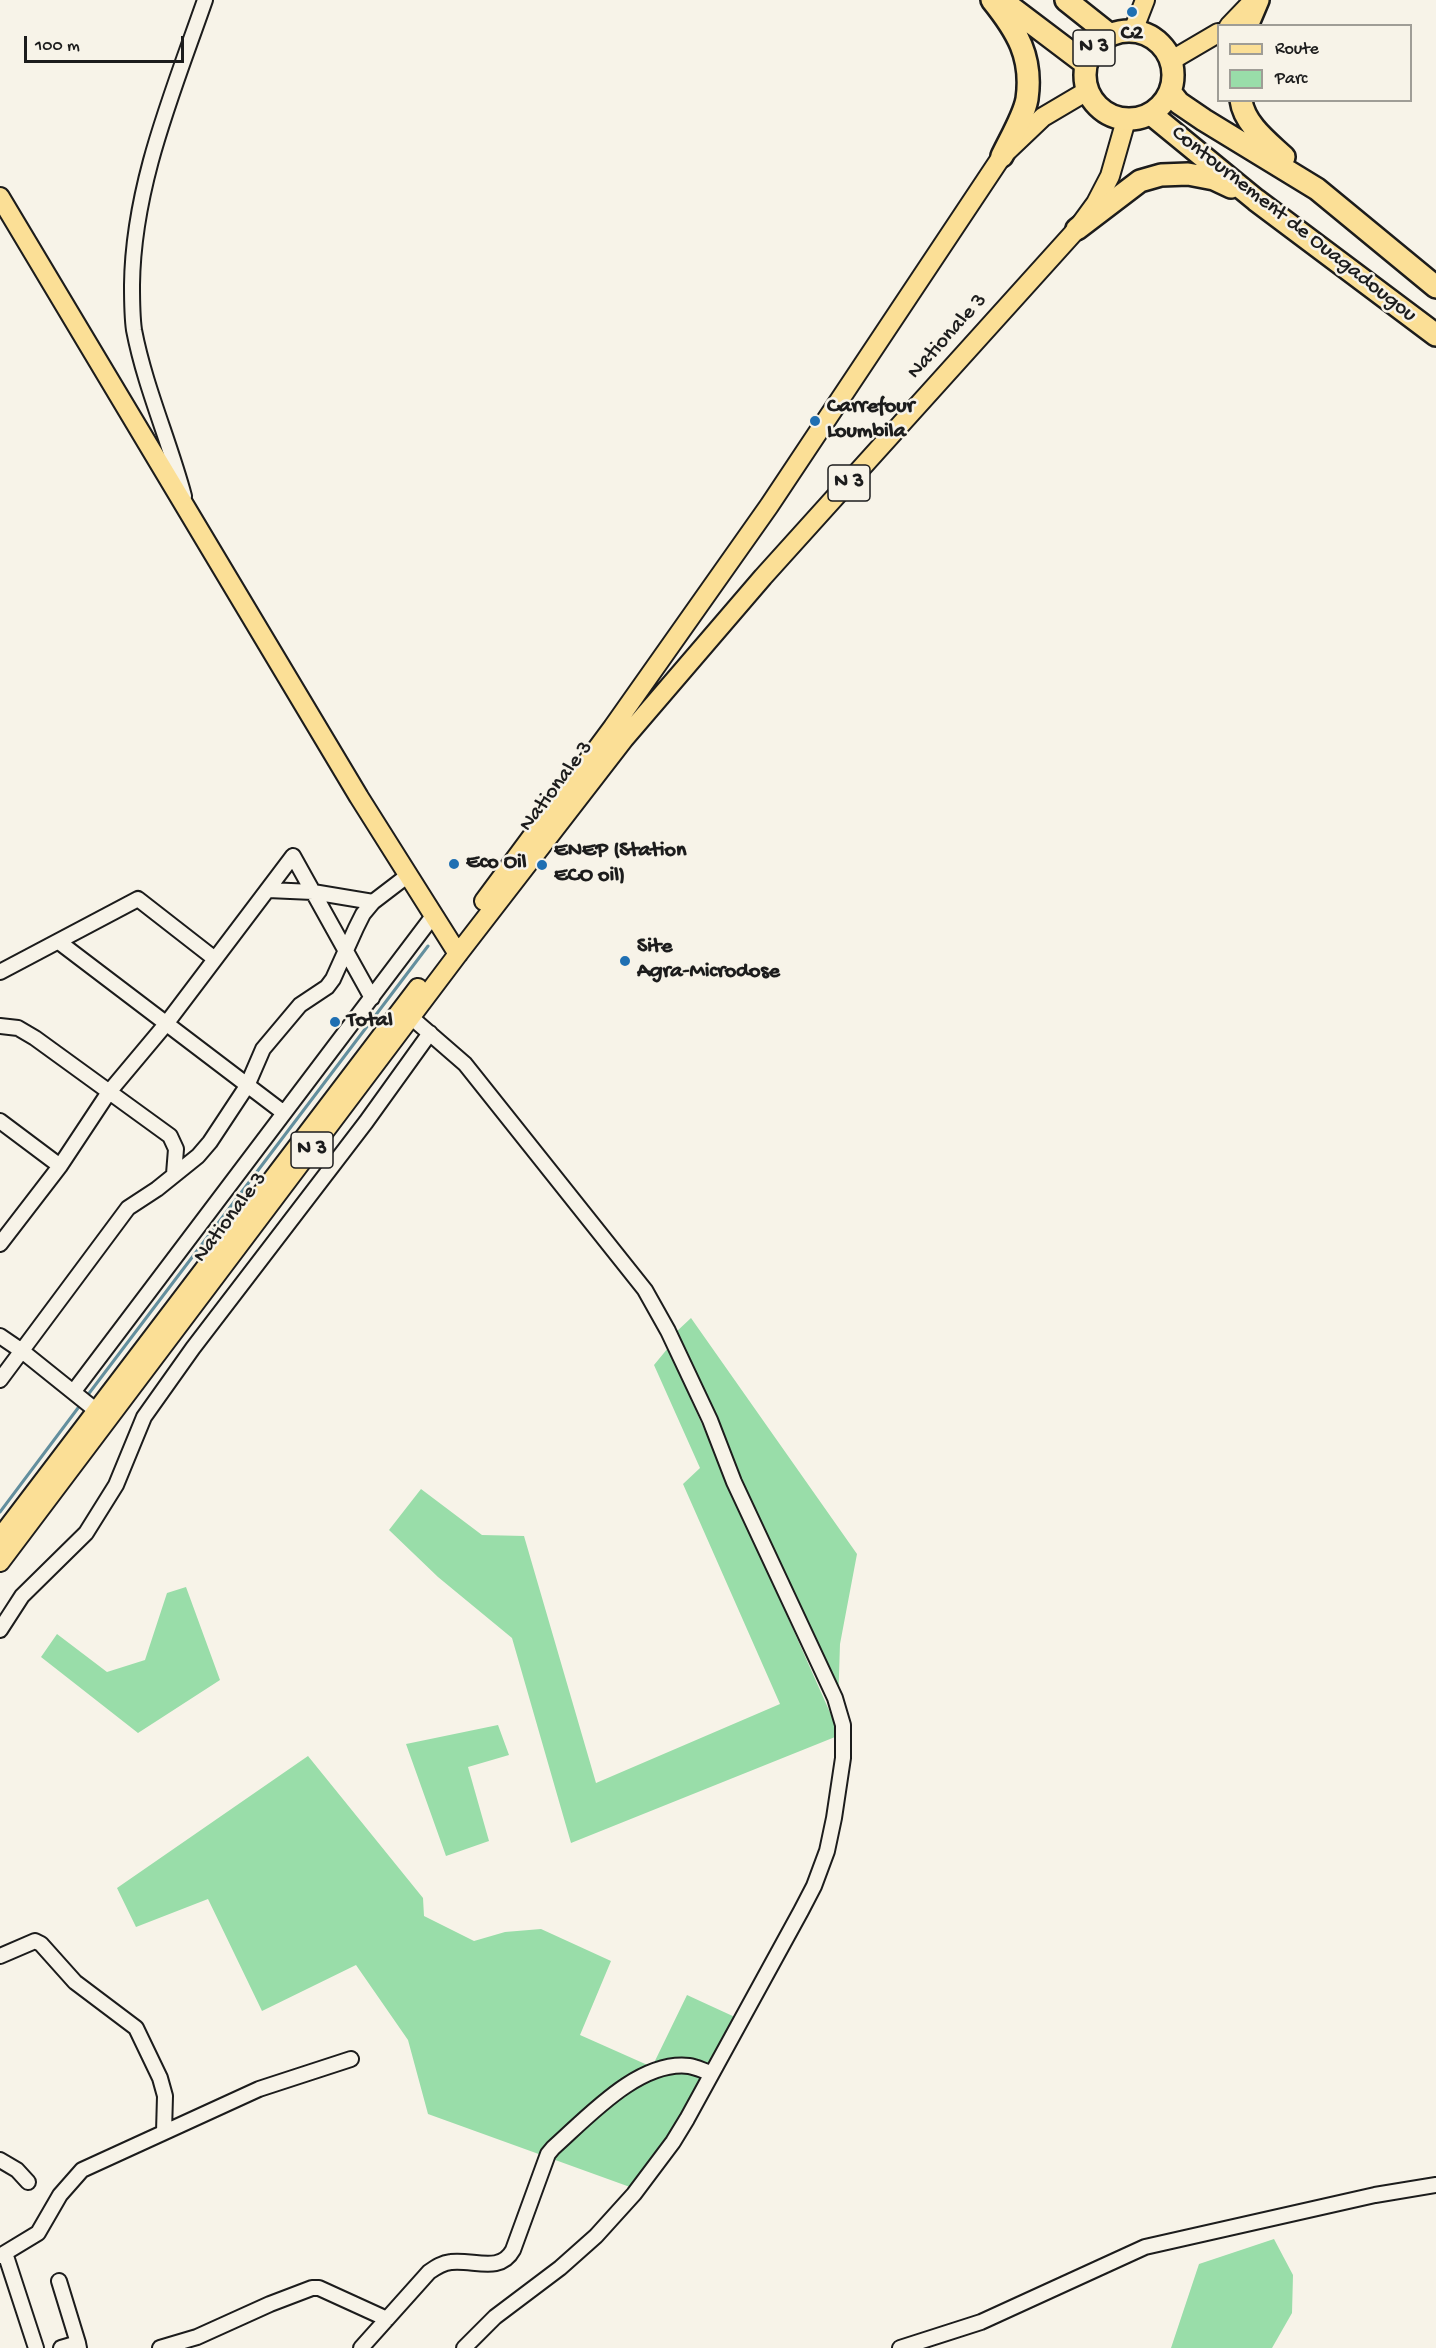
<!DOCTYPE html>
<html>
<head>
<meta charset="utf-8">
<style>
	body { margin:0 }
	#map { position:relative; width:1436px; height:2348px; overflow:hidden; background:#f7f3e8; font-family:"Gochi Hand",sans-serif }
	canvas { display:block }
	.legend { position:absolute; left:1217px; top:24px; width:195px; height:78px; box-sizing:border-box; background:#f7f3e8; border:2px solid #9f9d96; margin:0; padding:8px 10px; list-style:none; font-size:18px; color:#1c1c1c }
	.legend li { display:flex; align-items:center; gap:12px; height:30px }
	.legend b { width:30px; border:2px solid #9f9d96 }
	.scale { position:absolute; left:24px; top:36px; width:160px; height:27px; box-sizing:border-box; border:3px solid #1c1c1c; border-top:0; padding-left:8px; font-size:18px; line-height:21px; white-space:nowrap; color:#1c1c1c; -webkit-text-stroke:4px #f7f3e8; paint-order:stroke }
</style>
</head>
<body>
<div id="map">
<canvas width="1436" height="2348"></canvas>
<ul class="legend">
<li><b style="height:8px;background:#fbdf96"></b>Route</li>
<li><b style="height:16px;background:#99dda9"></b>Parc</li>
</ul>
<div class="scale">100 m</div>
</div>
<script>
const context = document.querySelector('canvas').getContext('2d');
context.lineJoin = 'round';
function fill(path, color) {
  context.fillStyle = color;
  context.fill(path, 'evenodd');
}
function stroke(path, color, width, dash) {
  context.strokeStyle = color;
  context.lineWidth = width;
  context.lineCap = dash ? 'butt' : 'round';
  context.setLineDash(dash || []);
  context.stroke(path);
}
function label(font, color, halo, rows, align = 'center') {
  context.font = font + ' "Gochi Hand",sans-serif';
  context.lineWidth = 5;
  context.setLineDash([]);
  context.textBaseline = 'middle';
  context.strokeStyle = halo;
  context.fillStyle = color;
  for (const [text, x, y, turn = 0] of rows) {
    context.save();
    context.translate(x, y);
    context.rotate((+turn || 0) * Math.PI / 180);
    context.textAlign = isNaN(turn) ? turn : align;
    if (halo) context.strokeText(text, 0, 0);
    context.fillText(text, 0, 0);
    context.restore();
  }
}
fill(new Path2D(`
	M691,1318L857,1554L840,1644L838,1706L675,1333Z
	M668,1348L840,1735L571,1843L512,1638L438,1577L389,1530L421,1489L482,1535L524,1536L596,1783L780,1704L683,1484L700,1468L654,1365Z
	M186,1587L220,1680L138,1733L41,1657L57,1634L107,1672L145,1660L167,1593Z
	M498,1725L509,1755L468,1767L489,1841L446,1856L406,1744Z
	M308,1756L423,1898L424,1916L474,1941L505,1932L541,1929L611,1961L580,2035L652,2067L687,1995L737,2018L641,2191L428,2114L408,2040L356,1965L262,2011L208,1899L136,1927L117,1888Z
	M1274,2239L1293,2275L1292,2313L1272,2348H1171L1199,2264Z`), '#99dda9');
stroke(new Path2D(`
	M87,1396L428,946
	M0,1512L81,1404`), '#638f9e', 3);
const minor = new Path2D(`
	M184,496C169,440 145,387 134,330C132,316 132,300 132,285C133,186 173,92 205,0
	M268,890L313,892L373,902L407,876
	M59,942L284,1113
	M0,972L138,899L215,959
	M412,1018L465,1064L645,1290L668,1331L710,1420L734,1482L835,1698L843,1725V1758L834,1818L827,1851L814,1886L801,1911L687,2119L673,2142L634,2194L596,2236L560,2268L495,2317L464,2348
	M0,1026L18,1028L35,1038L170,1136L176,1149L174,1174
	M0,1121L60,1166
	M0,1244L60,1166L109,1092L166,1024L293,856L372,998
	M0,1336L22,1351L103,1416
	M0,1380L128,1208L157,1189L198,1156L210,1142L247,1086L263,1049L300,1005L327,987L333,979L356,928L363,914L373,902
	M74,1391L433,916
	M0,1630L22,1596L86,1533L116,1485L144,1417L193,1348L366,1122L430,1033
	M0,1956L35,1941L41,1944L75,1982L136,2028L160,2078L165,2096L164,2132
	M0,2160L17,2170L28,2182
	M5,2253L36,2348
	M0,2256L38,2233L60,2195L82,2170L259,2089L351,2059
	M59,2281L78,2343
	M61,2348L78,2343L79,2348
	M160,2348L197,2337L270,2304L312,2288H319L387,2319
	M361,2348L429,2272C436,2267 442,2263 451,2262C473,2259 500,2274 513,2250L548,2154L553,2148C588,2117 639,2060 689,2066C696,2067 704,2071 711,2073
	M900,2348L981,2322L1145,2247L1375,2195L1436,2185`);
const major = new Path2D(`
	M1229,26L1254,0
	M1133,31L1145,0
	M1172,60L1218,33
	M0,197L359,797L458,954
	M484,901L613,727L769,506L1002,156L1043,117L1087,91
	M0,1538L418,988
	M0,1562L458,954L624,739L763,577L1077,229L1096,203L1110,176L1126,120`);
const highway = new Path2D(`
	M992,0C1017,31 1033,57 1027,99C1024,116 1010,139 1002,156
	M1066,0L1110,35
	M1004,2L1086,64
	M1247,26L1258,0
	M1085 75a44 44 0 1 1 88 0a44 44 0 1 1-88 0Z
	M1171,93L1179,103L1204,120L1317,189L1436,287
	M1241,100C1244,124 1268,142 1284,157
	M1151,114L1256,200L1436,335
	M1077,229L1140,181L1161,175L1188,174L1214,179L1231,187`);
stroke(minor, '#1c1c1c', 18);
stroke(major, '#1c1c1c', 22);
stroke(highway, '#1c1c1c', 26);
stroke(minor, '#f7f3e8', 14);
stroke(major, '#fbdf96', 18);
stroke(highway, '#fbdf96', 21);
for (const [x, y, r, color] of [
	[1132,12,6,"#1f6fb2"],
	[815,421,6,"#1f6fb2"],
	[454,864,6,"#1f6fb2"],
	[542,865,6,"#1f6fb2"],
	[625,961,6,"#1f6fb2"],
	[335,1022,6,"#1f6fb2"]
]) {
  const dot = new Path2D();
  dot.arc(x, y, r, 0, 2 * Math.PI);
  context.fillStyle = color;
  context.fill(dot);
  stroke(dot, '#f7f3e8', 2);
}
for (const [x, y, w] of [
	[1094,48,42],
	[849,483,42],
	[312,1150,42]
]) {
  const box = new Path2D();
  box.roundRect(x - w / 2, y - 18, w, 36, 4.5);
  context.fillStyle = '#f7f3e8';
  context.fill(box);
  stroke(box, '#1c1c1c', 1.5);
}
label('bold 21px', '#1c1c1c', null, [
	["N 3",1094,48],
	["N 3",849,483],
	["N 3",312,1150]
]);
label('bold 22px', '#1c1c1c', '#f7f3e8', [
	["C2",1132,35,"center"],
	["Carrefour",827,408],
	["Loumbila",827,433],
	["ENEP (Station",554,852],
	["ECO oil)",554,877],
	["Eco Oil",466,864],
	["Site",637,948],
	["Agra-Microdose",637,973],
	["Total",347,1022]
], 'left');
label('22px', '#1c1c1c', '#f7f3e8', [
	["Contournement de Ouagadougou",1293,225,38],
	["Nationale 3",948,337,-48],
	["Nationale 3",557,787,-53],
	["Nationale 3",231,1218,-53]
]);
</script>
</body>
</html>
